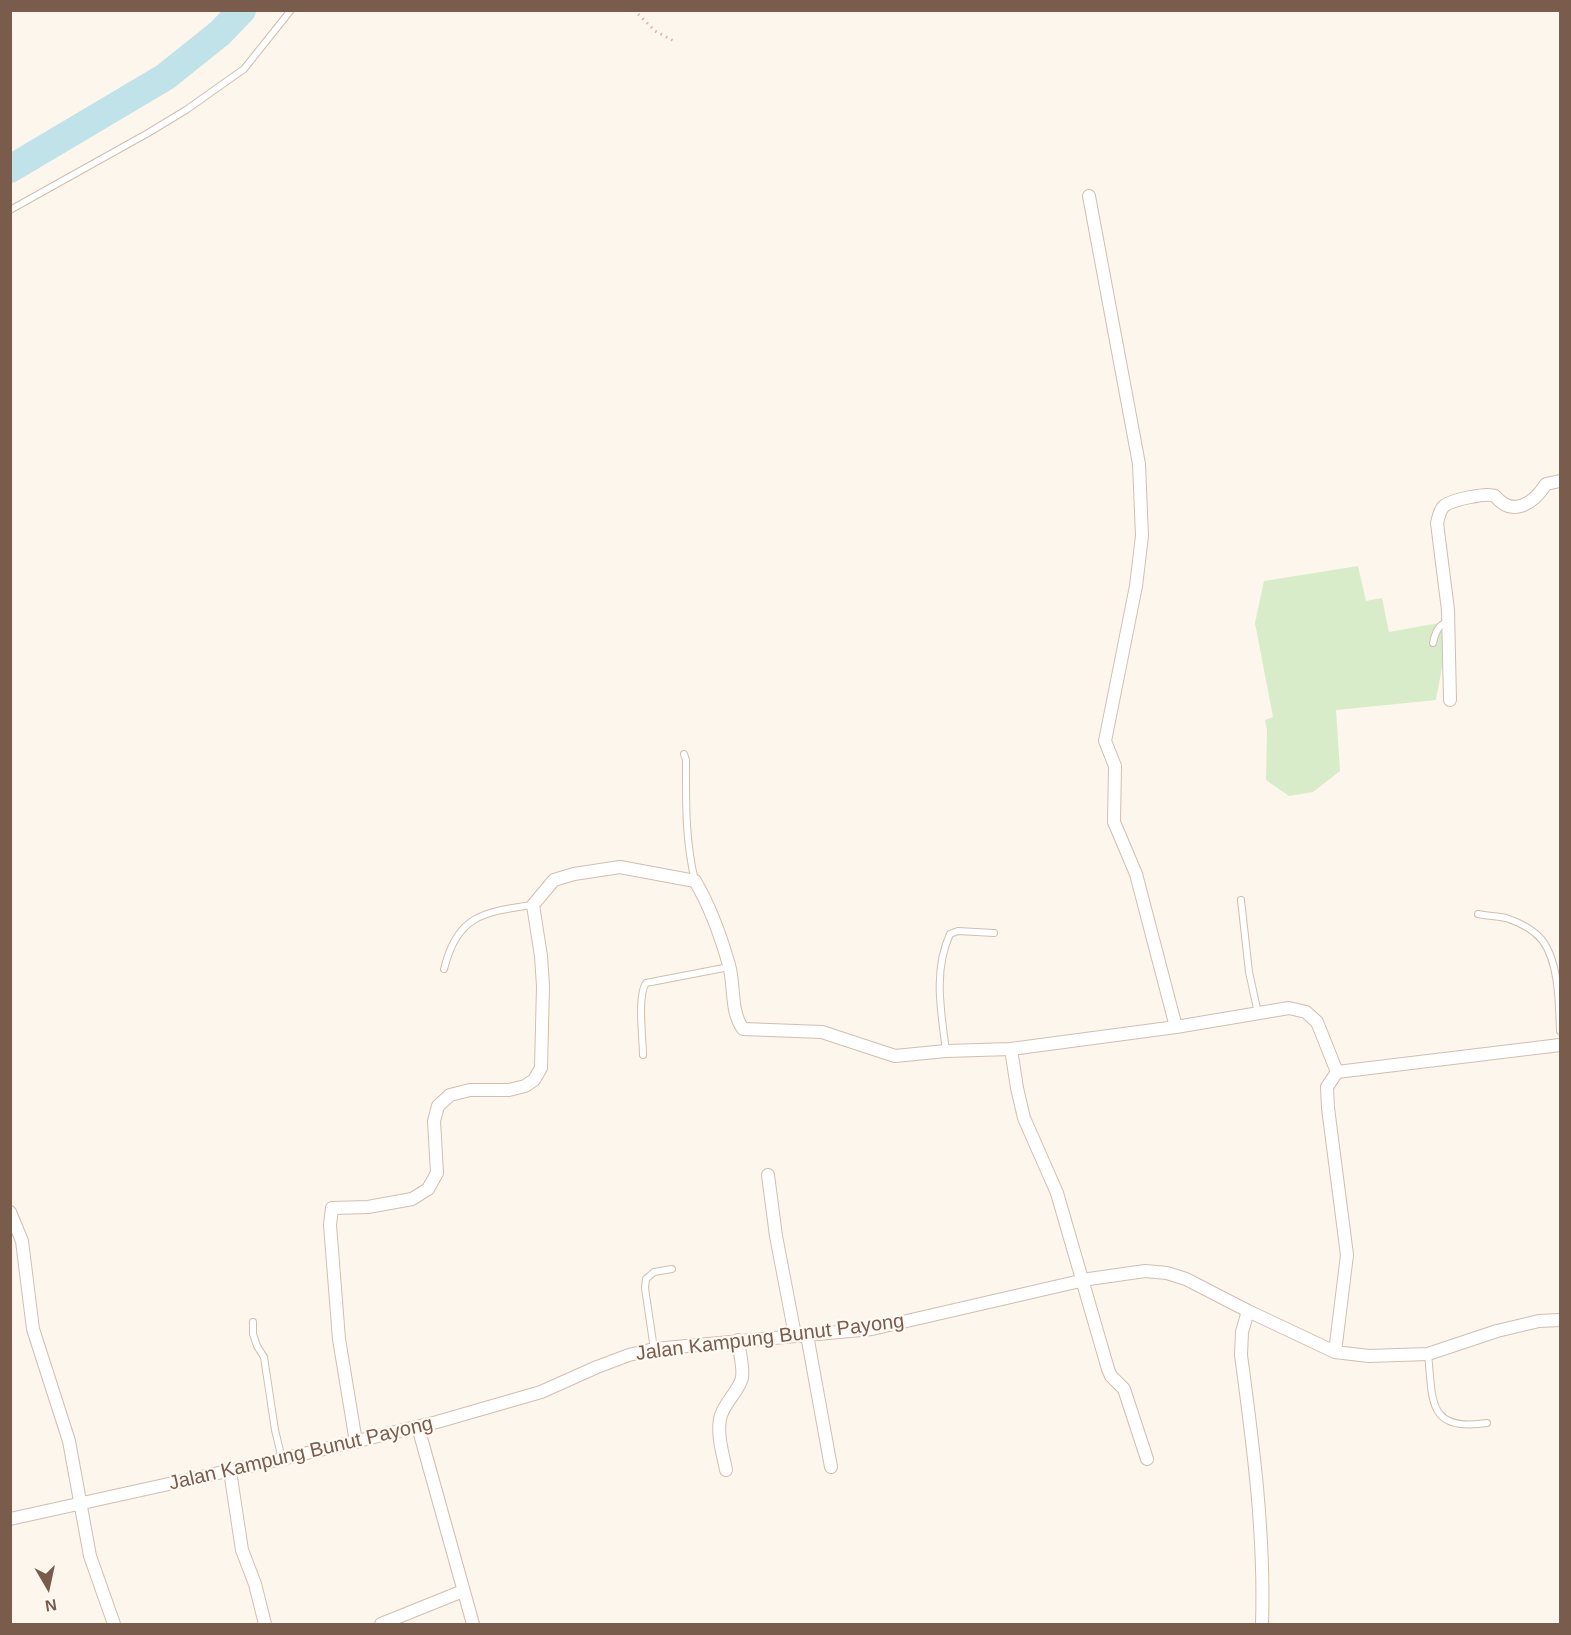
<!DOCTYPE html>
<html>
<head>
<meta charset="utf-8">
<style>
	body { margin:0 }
	#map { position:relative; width:1571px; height:1635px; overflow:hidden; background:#fdf6ec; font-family:Arial,sans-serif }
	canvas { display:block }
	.frame { position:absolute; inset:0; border:12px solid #7a5c4d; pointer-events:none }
	.north { position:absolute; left:18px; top:1557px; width:60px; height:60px; -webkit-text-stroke:4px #fffaf3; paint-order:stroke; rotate:171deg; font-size:16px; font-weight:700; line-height:24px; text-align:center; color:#7a5c4d }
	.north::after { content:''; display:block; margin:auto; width:21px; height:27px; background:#7a5c4d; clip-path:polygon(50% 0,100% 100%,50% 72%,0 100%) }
</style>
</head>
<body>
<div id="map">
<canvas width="1571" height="1635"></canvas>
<div class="frame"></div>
<div class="north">N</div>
</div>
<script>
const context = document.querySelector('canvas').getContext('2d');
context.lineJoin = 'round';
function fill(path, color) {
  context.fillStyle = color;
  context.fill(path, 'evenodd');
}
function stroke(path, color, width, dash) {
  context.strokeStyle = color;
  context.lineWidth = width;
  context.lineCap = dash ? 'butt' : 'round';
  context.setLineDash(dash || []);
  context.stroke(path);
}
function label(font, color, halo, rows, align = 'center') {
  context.font = font + ' Arial,sans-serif';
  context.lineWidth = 4.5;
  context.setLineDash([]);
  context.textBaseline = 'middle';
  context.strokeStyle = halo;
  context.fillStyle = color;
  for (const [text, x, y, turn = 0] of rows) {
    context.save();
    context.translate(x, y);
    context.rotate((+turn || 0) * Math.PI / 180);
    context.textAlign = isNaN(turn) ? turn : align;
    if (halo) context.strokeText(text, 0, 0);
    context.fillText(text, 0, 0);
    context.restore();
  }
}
fill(new Path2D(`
	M1358,566L1366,601L1382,598L1389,632L1439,623C1451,638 1439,681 1436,700L1336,710L1340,771L1313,792L1289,796L1266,780L1267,730L1265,720L1273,717L1255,623L1264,581Z`), '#d8ecc9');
stroke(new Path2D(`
	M10,169L165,77L220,33L242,10`), '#bfe3e8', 28);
const lane = new Path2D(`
	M10,210L148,133L186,110L244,69L291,10
	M1433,643C1435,634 1438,624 1448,622
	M684,754L686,760C686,802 685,839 695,881
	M1241,900L1249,972L1258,1013
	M1478,914C1487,916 1497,916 1506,918C1518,922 1533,929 1542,940C1559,962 1559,1004 1560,1031
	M444,969C458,915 483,912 532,905
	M946,1051C941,1011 933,971 950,934L958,931L994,933
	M643,1055C643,1039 637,996 646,983L729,967
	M253,1322V1334L257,1346L264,1357L275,1430L282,1459
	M654,1349L645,1288L646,1279L654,1272L672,1269
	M1428,1354C1433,1401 1427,1432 1487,1423`);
const street = new Path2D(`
	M1089,196L1139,464L1142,536L1136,586L1105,741L1115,766L1114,822L1136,874L1176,1027
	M1450,700L1448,610L1437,523C1439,516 1439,511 1444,506C1451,500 1487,492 1495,496C1513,518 1534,503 1546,484L1560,481
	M1011,1049L1017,1088L1024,1118L1057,1193L1108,1369L1111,1376L1124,1389L1147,1459
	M768,1175L776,1236L795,1335
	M10,1212L22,1241L33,1329L69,1441L90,1556L114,1624
	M1248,1311L1242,1332L1241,1355C1253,1444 1265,1534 1262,1624
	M807,1335L831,1467
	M1335,1352L1347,1255L1328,1108L1327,1087L1337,1072
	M418,1427L473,1624
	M356,1442L339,1339L330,1225L332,1208L368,1207L412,1199L428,1189L437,1173L434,1121L438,1106L450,1095L470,1090H509L525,1086L534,1080L541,1068L543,986L541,956L533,905L554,880L574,874L620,867L695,881C710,906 721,937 729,965C735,986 730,1011 743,1029L822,1032L895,1056L946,1051L1011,1049L1176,1027L1289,1008L1306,1012L1317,1022L1337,1072L1560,1045
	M726,1470C723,1454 717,1436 720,1419C723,1403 738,1393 742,1378C744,1367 739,1351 738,1340
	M230,1471L242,1550L255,1584L265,1624
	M10,1519L282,1459L437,1422L541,1392L597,1367L629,1355L654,1349L872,1329L1089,1279L1145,1271L1167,1273L1186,1279L1248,1311L1335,1352L1369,1356L1428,1354L1497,1331L1539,1321L1560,1320
	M381,1624L463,1591`);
stroke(lane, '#d1beb0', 8);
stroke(street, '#d1beb0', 14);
stroke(new Path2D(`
	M634,10L655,31L674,41`), '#d9b8a5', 3, [1.5, 4.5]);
stroke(lane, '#fff', 6);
stroke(street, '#fff', 12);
label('20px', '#7a5c4d', '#fffaf3', [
	["Jalan Kampung Bunut Payong",770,1338,-7],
	["Jalan Kampung Bunut Payong",301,1454,-13]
]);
</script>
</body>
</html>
